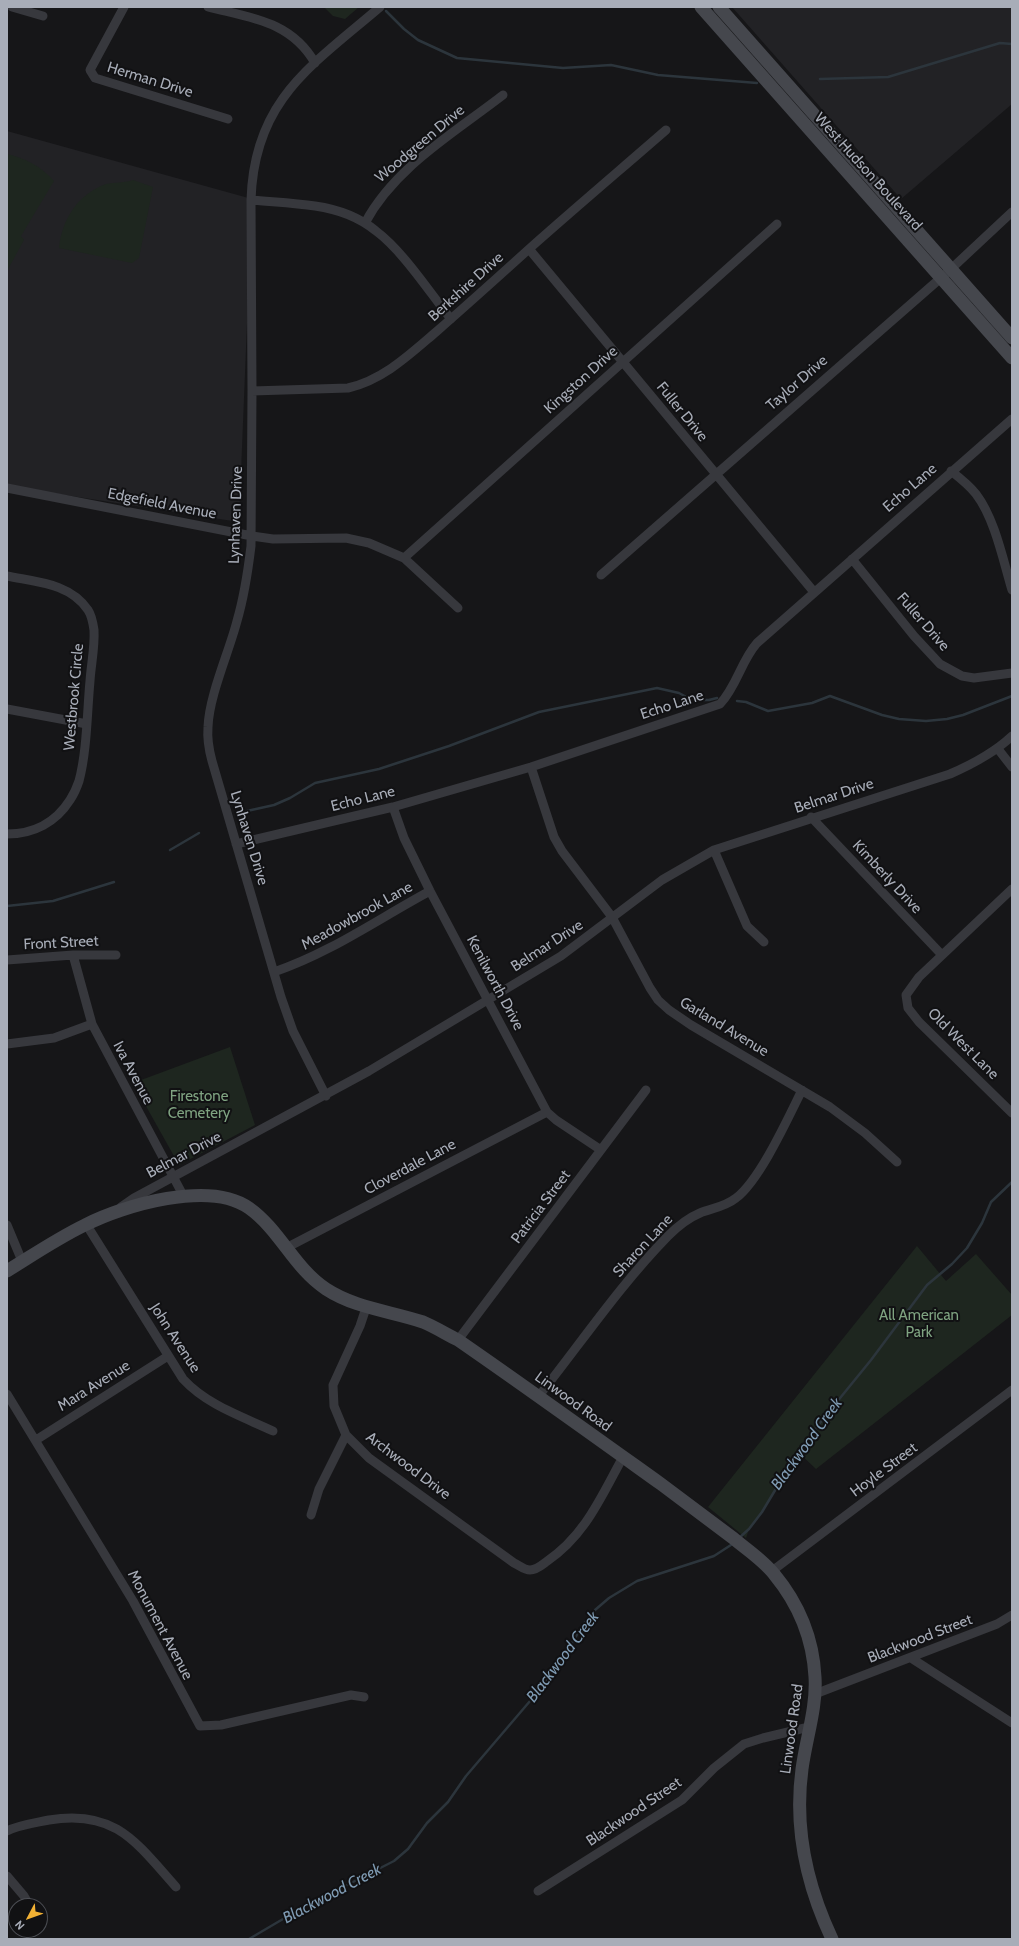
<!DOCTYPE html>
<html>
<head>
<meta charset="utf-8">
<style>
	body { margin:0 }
	#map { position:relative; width:1019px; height:1946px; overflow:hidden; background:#161618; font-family:Cabin,sans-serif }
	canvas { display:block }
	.frame { position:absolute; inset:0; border:8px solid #a8adb8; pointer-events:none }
	.north { position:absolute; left:8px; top:1898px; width:40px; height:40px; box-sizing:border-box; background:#111113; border:1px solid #4d4f55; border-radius:50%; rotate:229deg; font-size:11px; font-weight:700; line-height:16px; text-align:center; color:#a8adb8 }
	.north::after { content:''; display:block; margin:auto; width:14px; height:18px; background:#f2b134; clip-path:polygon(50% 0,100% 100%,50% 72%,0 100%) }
</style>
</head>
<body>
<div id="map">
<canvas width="1019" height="1946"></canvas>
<div class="frame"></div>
<div class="north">N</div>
</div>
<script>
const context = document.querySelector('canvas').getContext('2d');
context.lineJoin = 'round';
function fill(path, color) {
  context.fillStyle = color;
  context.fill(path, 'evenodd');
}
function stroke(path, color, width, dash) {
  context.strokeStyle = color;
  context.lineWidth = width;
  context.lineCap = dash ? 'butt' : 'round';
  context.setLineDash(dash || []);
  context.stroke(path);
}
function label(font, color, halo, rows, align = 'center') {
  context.font = font + ' Cabin,sans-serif';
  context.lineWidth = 4;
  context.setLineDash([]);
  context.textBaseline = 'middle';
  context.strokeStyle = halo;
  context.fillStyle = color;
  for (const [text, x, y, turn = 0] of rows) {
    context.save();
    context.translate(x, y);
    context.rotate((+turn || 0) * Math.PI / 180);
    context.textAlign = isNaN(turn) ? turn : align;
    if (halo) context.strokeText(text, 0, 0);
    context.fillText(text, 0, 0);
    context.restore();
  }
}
fill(new Path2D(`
	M732,7H1012V104L901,199Z
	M7,131L252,199L239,522L7,486Z`), '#222225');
fill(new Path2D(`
	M324,7H359L345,19L333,16Z
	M7,154C25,158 42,167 54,181L21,236L24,240L7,271Z
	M133,180L153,187L139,258L132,263L59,248C62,219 78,194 106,184C114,182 126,183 133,180Z
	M230,1047L255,1125L179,1165L133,1083Z
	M917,1246L946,1281L976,1254L1012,1295V1315L816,1469L798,1452L762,1512L749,1529L746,1538L708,1507Z`), '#1e261f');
stroke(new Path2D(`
	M386,11L404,29L418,40L457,58L563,68L611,65L658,75L757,83
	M820,79L888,77L1000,43L1012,44
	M737,701L746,702L768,711L812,703L830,696L882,715L899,719L926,721L947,719L963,715L1012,696
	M247,811L274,805L290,798L315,783L379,769L449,746L539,712L657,688L679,693L692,700H709L717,698
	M170,850L199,833
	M7,906L53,901L114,882
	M739,1538L749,1529L762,1512L798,1452L823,1419L871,1360L927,1285L952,1264L967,1248L982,1223L991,1202L1012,1182
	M249,1939L300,1909L394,1861L408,1849L427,1823L448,1802L466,1776L542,1687L565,1655L582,1626L595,1610L609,1598L637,1581L714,1556L734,1543`), '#2c353c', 2.5);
stroke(new Path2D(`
	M12,7L43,16
	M124,7L90,70L95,78L228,119
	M208,7C251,18 291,21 315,63
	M251,200C272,202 294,203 315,206C336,209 359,217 376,231C403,251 430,293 451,319
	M365,223C395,167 454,133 503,95
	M529,249L814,592
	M252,391L348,388C383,380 409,355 436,332C467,305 498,277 529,249C574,209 620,170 666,130
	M951,471C960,478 969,485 976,494C995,519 1003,560 1012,590
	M7,488L252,536L273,539L346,538L369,543L404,558L458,608
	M404,558L777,224
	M852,559L914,636L940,664L962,676L974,678L1012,673
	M601,575L951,269L1012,212
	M7,576C36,582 70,583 88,610C92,616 93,623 94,630C95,647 91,665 90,681C87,713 87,751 79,781C77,787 74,794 70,800C56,822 34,834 7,834
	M7,709L87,724
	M998,749L1012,767
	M531,767L554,837L562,851L612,917L650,988L658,1000L669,1010L691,1025L830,1107L865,1133L897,1162
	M393,807L404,838L430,891L547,1112L556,1120L601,1150
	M811,817L942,955
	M236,844L393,807L531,767L720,704C737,686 741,661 757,643L1012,419
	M714,850L747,926L764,942
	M1012,889L919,977L906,995L908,1008L919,1022L1012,1113
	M73,955L92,1024L184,1197
	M7,960L73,955H116
	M274,972C330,953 378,919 430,891
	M7,1044L54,1038L92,1024
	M326,1096L293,1031L281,997L212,761C209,750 207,739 208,727C209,696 229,652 237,621C244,597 248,571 251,546L252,391L251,200C254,100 311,66 380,7
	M121,1207L134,1198L369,1071L561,956L662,880L714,850L950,774C973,764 994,753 1012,736
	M86,1224L183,1379C207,1405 241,1416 273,1431
	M7,1225L22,1261
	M286,1248L547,1112
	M366,1308L360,1326L333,1385L334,1406L346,1435L369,1458L514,1563C519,1565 524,1570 530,1570C536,1570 542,1565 546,1562C585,1536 601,1497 623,1457
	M458,1340L646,1090
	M7,1394L133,1601L200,1726L221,1725L351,1695L364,1697
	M538,1397C581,1343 620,1285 668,1236C677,1227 688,1218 700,1213C712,1208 725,1207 736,1198C760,1180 788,1118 802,1090
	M36,1440L168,1356
	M311,1515L319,1489L346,1435
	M772,1571L1012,1390
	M911,1658L1012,1723
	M815,1694L997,1624L1012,1615
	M7,1831C19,1825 35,1823 49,1820C115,1809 136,1842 176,1887
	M7,1876L24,1896L30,1906
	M538,1891L682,1800L714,1768L744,1744L763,1738L809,1727`), '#37383d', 9);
stroke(new Path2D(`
	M701,7L1012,358
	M719,7L1012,338
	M7,1271C33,1255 58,1238 85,1225C124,1205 210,1180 249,1208C280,1230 294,1268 326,1289C355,1308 390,1311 423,1322C435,1327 446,1334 458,1340C526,1387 594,1436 661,1484C685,1502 709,1520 733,1538C746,1549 763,1560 774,1574C798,1603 813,1638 815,1677C817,1707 806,1739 802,1769C794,1828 807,1886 832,1939`), '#45474d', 13);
label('15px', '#a8adb8', '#111113', [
	["Herman Drive",150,80,17],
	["Woodgreen Drive",420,144,-40],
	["West Hudson Boulevard",868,172,48],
	["Berkshire Drive",466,287,-42],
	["Kingston Drive",581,380,-42],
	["Taylor Drive",797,383,-41],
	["Fuller Drive",682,412,51],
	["Echo Lane",910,488,-41],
	["Edgefield Avenue",162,504,11],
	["Lynhaven Drive",236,515,-88],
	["Fuller Drive",923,622,49],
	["Westbrook Circle",74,697,-85],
	["Echo Lane",672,705,-18],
	["Belmar Drive",834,796,-18],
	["Echo Lane",363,799,-14],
	["Lynhaven Drive",249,838,73],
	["Kimberly Drive",887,877,47],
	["Meadowbrook Lane",357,916,-29],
	["Front Street",61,943,-3],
	["Belmar Drive",547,946,-33],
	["Kenilworth Drive",495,983,62],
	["Garland Avenue",724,1027,31],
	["Old West Lane",963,1044,45],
	["Iva Avenue",133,1073,62],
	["Belmar Drive",184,1155,-28],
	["Cloverdale Lane",410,1167,-28],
	["Patricia Street",541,1207,-53],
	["Sharon Lane",643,1246,-47],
	["John Avenue",175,1338,57],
	["Mara Avenue",94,1386,-32],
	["Linwood Road",573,1402,36],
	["Archwood Drive",408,1466,37],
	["Hoyle Street",884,1470,-37],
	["Monument Avenue",160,1625,62],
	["Blackwood Street",920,1639,-21],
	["Linwood Road",792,1729,-82],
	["Blackwood Street",634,1812,-34]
]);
label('15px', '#7fa381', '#111113', [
	["Firestone",199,1097],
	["Cemetery",199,1114],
	["All American",919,1316],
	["Park",919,1333]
]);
label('italic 16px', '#7f9bb3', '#111113', [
	["Blackwood Creek",807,1444,-54],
	["Blackwood Creek",563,1657,-53],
	["Blackwood Creek",332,1894,-28]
]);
</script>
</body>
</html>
